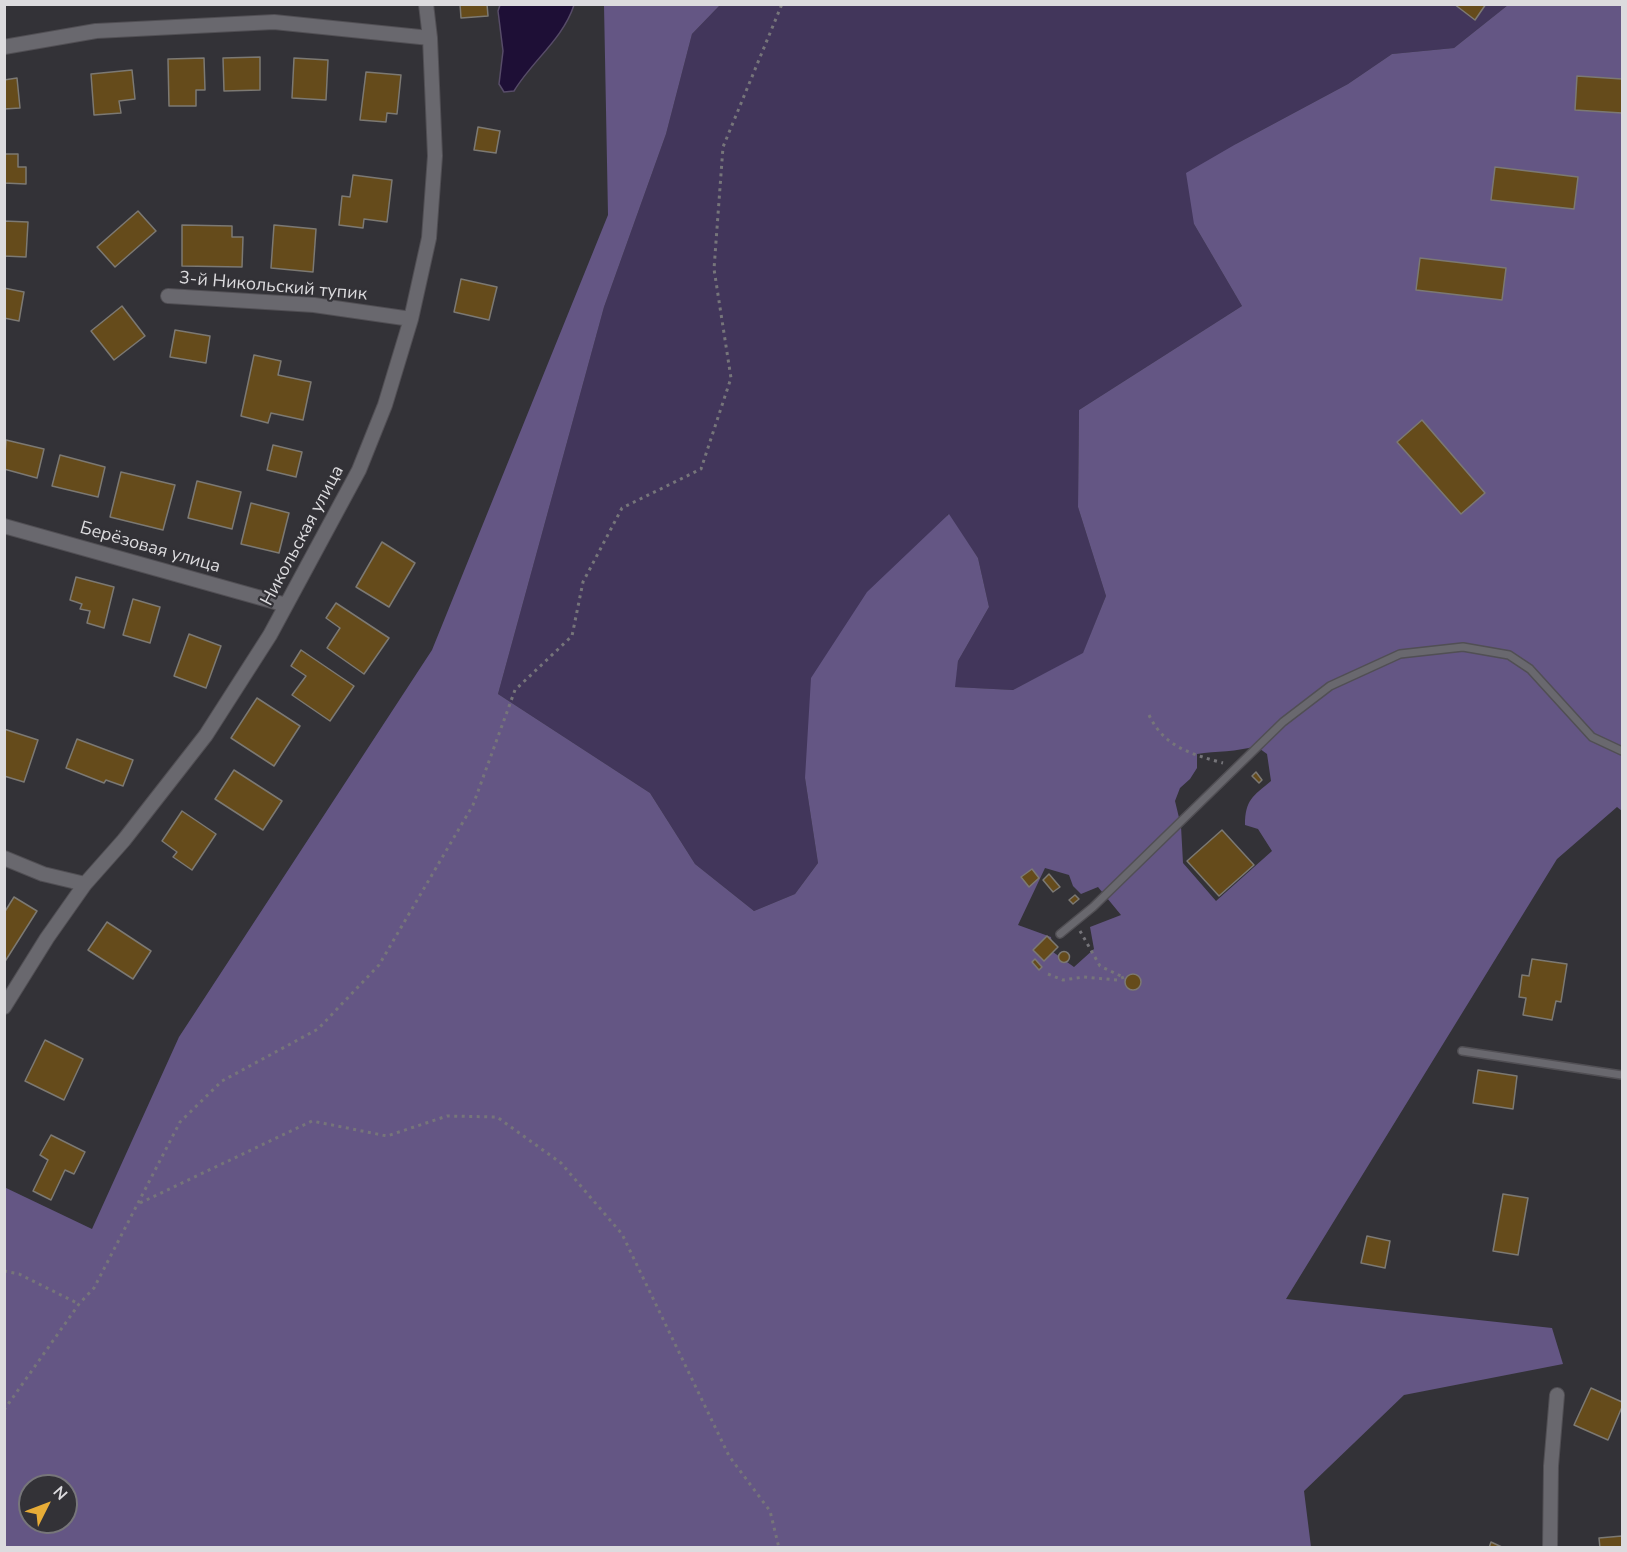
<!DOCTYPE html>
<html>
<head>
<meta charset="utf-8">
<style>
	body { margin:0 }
	#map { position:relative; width:1627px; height:1552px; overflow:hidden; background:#333237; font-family:"Nunito Sans",sans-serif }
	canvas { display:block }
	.frame { position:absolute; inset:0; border:6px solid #dcdbde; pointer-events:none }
	.north { position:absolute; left:18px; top:1474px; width:60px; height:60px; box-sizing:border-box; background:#333237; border:2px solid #77767a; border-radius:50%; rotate:48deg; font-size:16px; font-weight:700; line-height:24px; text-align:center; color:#dcdbde }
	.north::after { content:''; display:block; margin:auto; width:21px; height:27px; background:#e7ac37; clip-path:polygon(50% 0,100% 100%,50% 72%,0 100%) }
</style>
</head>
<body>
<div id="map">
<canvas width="1627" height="1552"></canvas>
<div class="frame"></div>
<div class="north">N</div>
</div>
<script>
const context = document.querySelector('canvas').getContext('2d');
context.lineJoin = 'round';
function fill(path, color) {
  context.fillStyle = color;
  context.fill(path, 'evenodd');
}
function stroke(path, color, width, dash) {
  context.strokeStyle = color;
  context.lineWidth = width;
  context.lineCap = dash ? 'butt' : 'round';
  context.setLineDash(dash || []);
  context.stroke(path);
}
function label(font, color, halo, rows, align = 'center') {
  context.font = font + ' "Nunito Sans",sans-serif';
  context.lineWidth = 4.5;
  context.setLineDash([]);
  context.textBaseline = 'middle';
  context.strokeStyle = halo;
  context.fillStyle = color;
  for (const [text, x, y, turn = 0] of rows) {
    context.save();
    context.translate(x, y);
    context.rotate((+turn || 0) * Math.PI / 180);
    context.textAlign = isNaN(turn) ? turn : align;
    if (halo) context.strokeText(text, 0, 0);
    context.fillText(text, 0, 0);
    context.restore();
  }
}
fill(new Path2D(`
	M720,5H1508L1454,48L1392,54L1348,84L1236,144L1194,224L1242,306L1079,410L1078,507L1106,596L1083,654L1013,690L954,687L958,661L989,607L978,558L948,514L805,778L818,863L795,894L754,911L695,864L650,793L498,694L604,307L666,134L692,34Z`), '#42365b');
fill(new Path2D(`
	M604,5H720L692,34L666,134L604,307L498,694L650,793L695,864L754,911L795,894L818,863L805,778L811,678L867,592L949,514L978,558L989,607L958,661L955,687L1013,690L1083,653L1106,596L1078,507L1079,410L1242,306L1194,224L1186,173L1236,144L1348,84L1392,54L1454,48L1508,5H1622V811L1617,807L1557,859L1286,1299L1552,1328L1563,1364L1404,1395L1304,1491L1311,1547H5L4,1187L92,1229L179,1037L432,650L608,215ZM1256,746L1267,754L1271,781C1253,796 1245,800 1245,825L1258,829L1272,851L1216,901L1183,863L1181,826L1175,801L1180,788L1190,779L1197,768V754C1216,751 1237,752 1256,746ZM1045,868L1069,875L1073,886L1081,894L1098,887L1121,915L1090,927L1094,949L1074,967L1053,952L1051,937L1018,925ZM30,1486H66V1522H30Z`), '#645684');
const water = new Path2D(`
	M500,5H574C563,39 532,61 514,91L504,92L499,84L503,51L498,11Z`);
fill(water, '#1e0f36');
stroke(water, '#574c68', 1.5);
const building = new Path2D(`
	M460,4H487L488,16L461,18Z
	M1454,4H1486L1475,20Z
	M260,57V90L224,91L223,58Z
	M204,58L205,90H196V106H169L168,59Z
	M294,58L328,60L326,100L292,98Z
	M132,70L135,99L119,101L121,113L94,115L91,74Z
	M366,72L401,75L397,114L387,113L386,122L360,120Z
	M1577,76L1622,79V113L1575,110Z
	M17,78L20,108L4,109V80Z
	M478,127L500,131L496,153L474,150Z
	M4,154H18V167H26V184L4,183Z
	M1495,167L1578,177L1574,209L1491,200Z
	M353,175L392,180L387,222L364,219L363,228L339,225L342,196L350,197Z
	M138,211L156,231L115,267L97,247Z
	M4,221L28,222L26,257L4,256Z
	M182,225L232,226V237H243L242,267L182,266Z
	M274,225L316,229L313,272L271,268Z
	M1420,258L1506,268L1502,300L1416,290Z
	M461,279L497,287L489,320L454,312Z
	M4,288L24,292L19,321L4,318Z
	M122,306L145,336L114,360L91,331Z
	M175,330L210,336L206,363L170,357Z
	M254,355L281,361L278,375L311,382L303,420L271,413L268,423L241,416Z
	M1422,420L1485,493L1461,514L1397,442Z
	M6,440L44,449L37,478L4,469Z
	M273,445L302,452L296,477L267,470Z
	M60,455L105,467L98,497L52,486Z
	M121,472L175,485L163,530L110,517Z
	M197,481L241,492L232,529L188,518Z
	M251,503L289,513L279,553L241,544Z
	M382,542L415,563L389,607L356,587Z
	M76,577L114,587L104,628L87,623L90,611L80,609L82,604L70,600Z
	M133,599L160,607L150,643L123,635Z
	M336,603L389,638L364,674L327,648L340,628L326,618Z
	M189,634L221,646L206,688L174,676Z
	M301,650L354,686L330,721L292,695L306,676L291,666Z
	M257,698L300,726L274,766L231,738Z
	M4,729L38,740L24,782L4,776Z
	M77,739L133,760L123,786L106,780L104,783L66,768Z
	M234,770L282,801L263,830L215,799Z
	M1256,772L1262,780L1259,783L1252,776Z
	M182,811L216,834L192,870L173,857L177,852L162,841Z
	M1222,830L1254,865L1219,896L1187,861Z
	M1032,869L1039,878L1029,887L1021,877Z
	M1049,874L1060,887L1053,892L1043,880Z
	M1075,895L1079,899L1073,904L1069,900Z
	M14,897L37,911L4,963V913Z
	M107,922L151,951L133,979L88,950Z
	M1047,936L1058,947L1044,961L1033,950Z
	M1058.5 957a5.5 5.5 0 1 1 11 0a5.5 5.5 0 1 1-11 0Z
	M1035,959L1042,967L1039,970L1032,962Z
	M1532,959L1567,964L1561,1002L1556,1001L1552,1020L1523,1015L1526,998L1519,997L1522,975L1529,976Z
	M1125 982a8 8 0 1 1 16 0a8 8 0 1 1-16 0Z
	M45,1040L83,1059L64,1100L25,1081Z
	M1478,1070L1517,1076L1513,1109L1473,1103Z
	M51,1135L85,1152L74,1174L65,1170L51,1200L33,1191L48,1160L40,1155Z
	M1503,1194L1528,1198L1518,1255L1493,1251Z
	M1367,1236L1390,1241L1385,1268L1361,1263Z
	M1591,1388L1622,1402V1407L1608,1440L1574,1425Z
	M1622,1536V1548H1600L1599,1538Z
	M1491,1542L1504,1548H1489Z`);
fill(building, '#654b1b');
stroke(building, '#7c7973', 1.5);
const service = new Path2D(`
	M1060,934L1093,907L1283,722L1330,686L1400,654L1463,647L1509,655L1530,669L1592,737L1622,751
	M1462,1051L1622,1075`);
const minor = new Path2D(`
	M4,47L96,31L274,22L430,38
	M168,296L314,305L411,319
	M4,526L286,605
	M4,858L43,874L85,884
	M4,1007L47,938L85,884L124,840L206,735L270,635L359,470L385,405L411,319L429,238L435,156L430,38L426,4
	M1550,1548L1551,1466L1557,1395`);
stroke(service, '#514f54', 10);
stroke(minor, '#514f54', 16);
stroke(new Path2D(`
	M1149,715C1164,747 1191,754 1223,763
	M1080,931L1100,966L1123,977
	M1048,974L1063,980L1084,977L1117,980L1124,977
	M140,1203L312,1121L387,1136L447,1116L497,1117L561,1163L622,1234L729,1456L770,1511L779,1548
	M4,1271L19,1274L79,1304
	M4,1410L79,1304L94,1288L180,1122L222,1081L318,1029L379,965L473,805L515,690L572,636L583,582L622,508L701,469L731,378L714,269L723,147L782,4`), '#76757a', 3, [3, 4.5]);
stroke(service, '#69686e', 7);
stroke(minor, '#69686e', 14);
label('18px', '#dcdbde', '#333237', [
	["3-й Никольский тупик",273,287,5],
	["Никольская улица",303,536,-62],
	["Берёзовая улица",150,548,16]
]);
</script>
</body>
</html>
